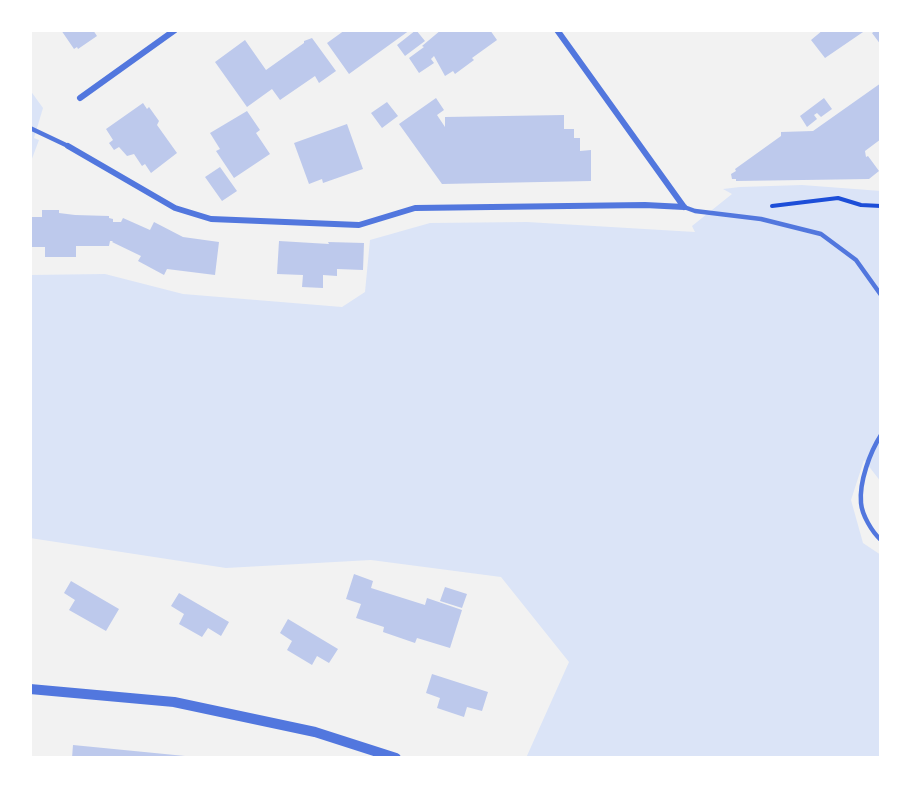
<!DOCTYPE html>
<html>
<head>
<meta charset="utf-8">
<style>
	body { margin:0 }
	#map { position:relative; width:911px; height:788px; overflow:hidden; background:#f2f2f2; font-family:"Source Sans 3",sans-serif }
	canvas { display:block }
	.frame { position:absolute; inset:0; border:32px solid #fff; pointer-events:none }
</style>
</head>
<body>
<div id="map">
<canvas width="911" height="788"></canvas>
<div class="frame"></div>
</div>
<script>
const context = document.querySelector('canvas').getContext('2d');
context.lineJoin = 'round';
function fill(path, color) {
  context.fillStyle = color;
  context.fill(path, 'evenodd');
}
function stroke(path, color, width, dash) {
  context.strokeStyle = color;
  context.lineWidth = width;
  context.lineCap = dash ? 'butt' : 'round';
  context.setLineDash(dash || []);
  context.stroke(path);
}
fill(new Path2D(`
	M30,90L43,108L34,138L39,140L30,164Z
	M802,185L881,191V482L864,460L851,500L863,543L881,555V758H526L569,662L501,577L371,560L226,568L30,538V275L105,274L183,294L342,307L365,292L370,240L430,223L527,222L695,232L692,226L732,194L723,189L740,187Z`), '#dbe4f7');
fill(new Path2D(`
	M61,30H93L97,36L78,49L77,47L74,49Z
	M345,30H410L349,74L327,43Z
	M416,30L425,41L405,56L397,45Z
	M441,30H490L497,40L472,58L474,60L455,74L453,71L445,76L434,56L431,59L434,63L419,73L409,58L424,47L422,46Z
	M823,30H866L825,58L811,40Z
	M876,30H881V45L872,33Z
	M312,38L336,71L319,83L315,76L280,100L272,89L247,107L215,62L245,40L266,70L304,43V41Z
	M881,83V139L865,151L866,157L868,156L879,171L869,179L736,181V179H732L731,174L736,171L735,169L781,136V132L813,131Z
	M436,98L444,110L437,115L445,127V117L564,115V129H574V138H580V151L591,150V181L442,184L399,124Z
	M824,98L832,109L821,117L817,113L814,115L817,119L807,127L800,116Z
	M387,102L398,116L382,128L371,113Z
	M143,103L147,109L149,107L159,121L157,125L177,153L151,173L145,164L142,166L134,154L127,156L119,147L114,150L109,143L113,140L106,129Z
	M247,111L260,130L256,133L270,154L234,178L216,151L220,149L210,133Z
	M347,124L363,169L323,183L322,179L309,184L294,143Z
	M220,167L237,191L222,201L205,177Z
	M42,210H59V213L75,215L109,216V218L113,219V222H121L123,218L150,230L154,222L183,237L219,242L215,275L167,269L164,275L138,261L141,256L112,242L113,241H110L109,246H76V257H45V247H30V217H42Z
	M279,241L329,244L328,242L364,243L363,270L337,269V276L323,275V288L302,287L303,275L277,274Z
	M354,574L373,581L371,588L425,605L427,598L462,610L450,648L417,638L415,643L383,632L384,627L356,618L361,604L346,599Z
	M71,581L119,609L106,631L69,610L75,600L64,593Z
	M445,587L467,594L462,608L440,601Z
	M179,593L229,622L221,636L208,628L202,637L179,624L184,614L171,606Z
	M288,619L338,649L329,663L317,656L312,665L287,650L292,641L280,633Z
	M432,674L488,692L482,711L467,707L464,717L437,708L440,698L426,693Z
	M73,745L185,756V758H72Z`), '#bdc9ec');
stroke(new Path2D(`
	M772,206L838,198L861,205L881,206`), '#1d4ed8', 4);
stroke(new Path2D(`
	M30,128L68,146
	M684,207L695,211L761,219L821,234L856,260L881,295
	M881,435C870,452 859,482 861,503C862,515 872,532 881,540`), '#5277de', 4.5);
stroke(new Path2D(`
	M557,30L684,207
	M80,98L175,30
	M68,146L175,208L211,219L359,225L415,208L645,205L684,207`), '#5277de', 6);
stroke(new Path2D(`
	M30,689L174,702L315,732L396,758`), '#5277de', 10);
</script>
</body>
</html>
